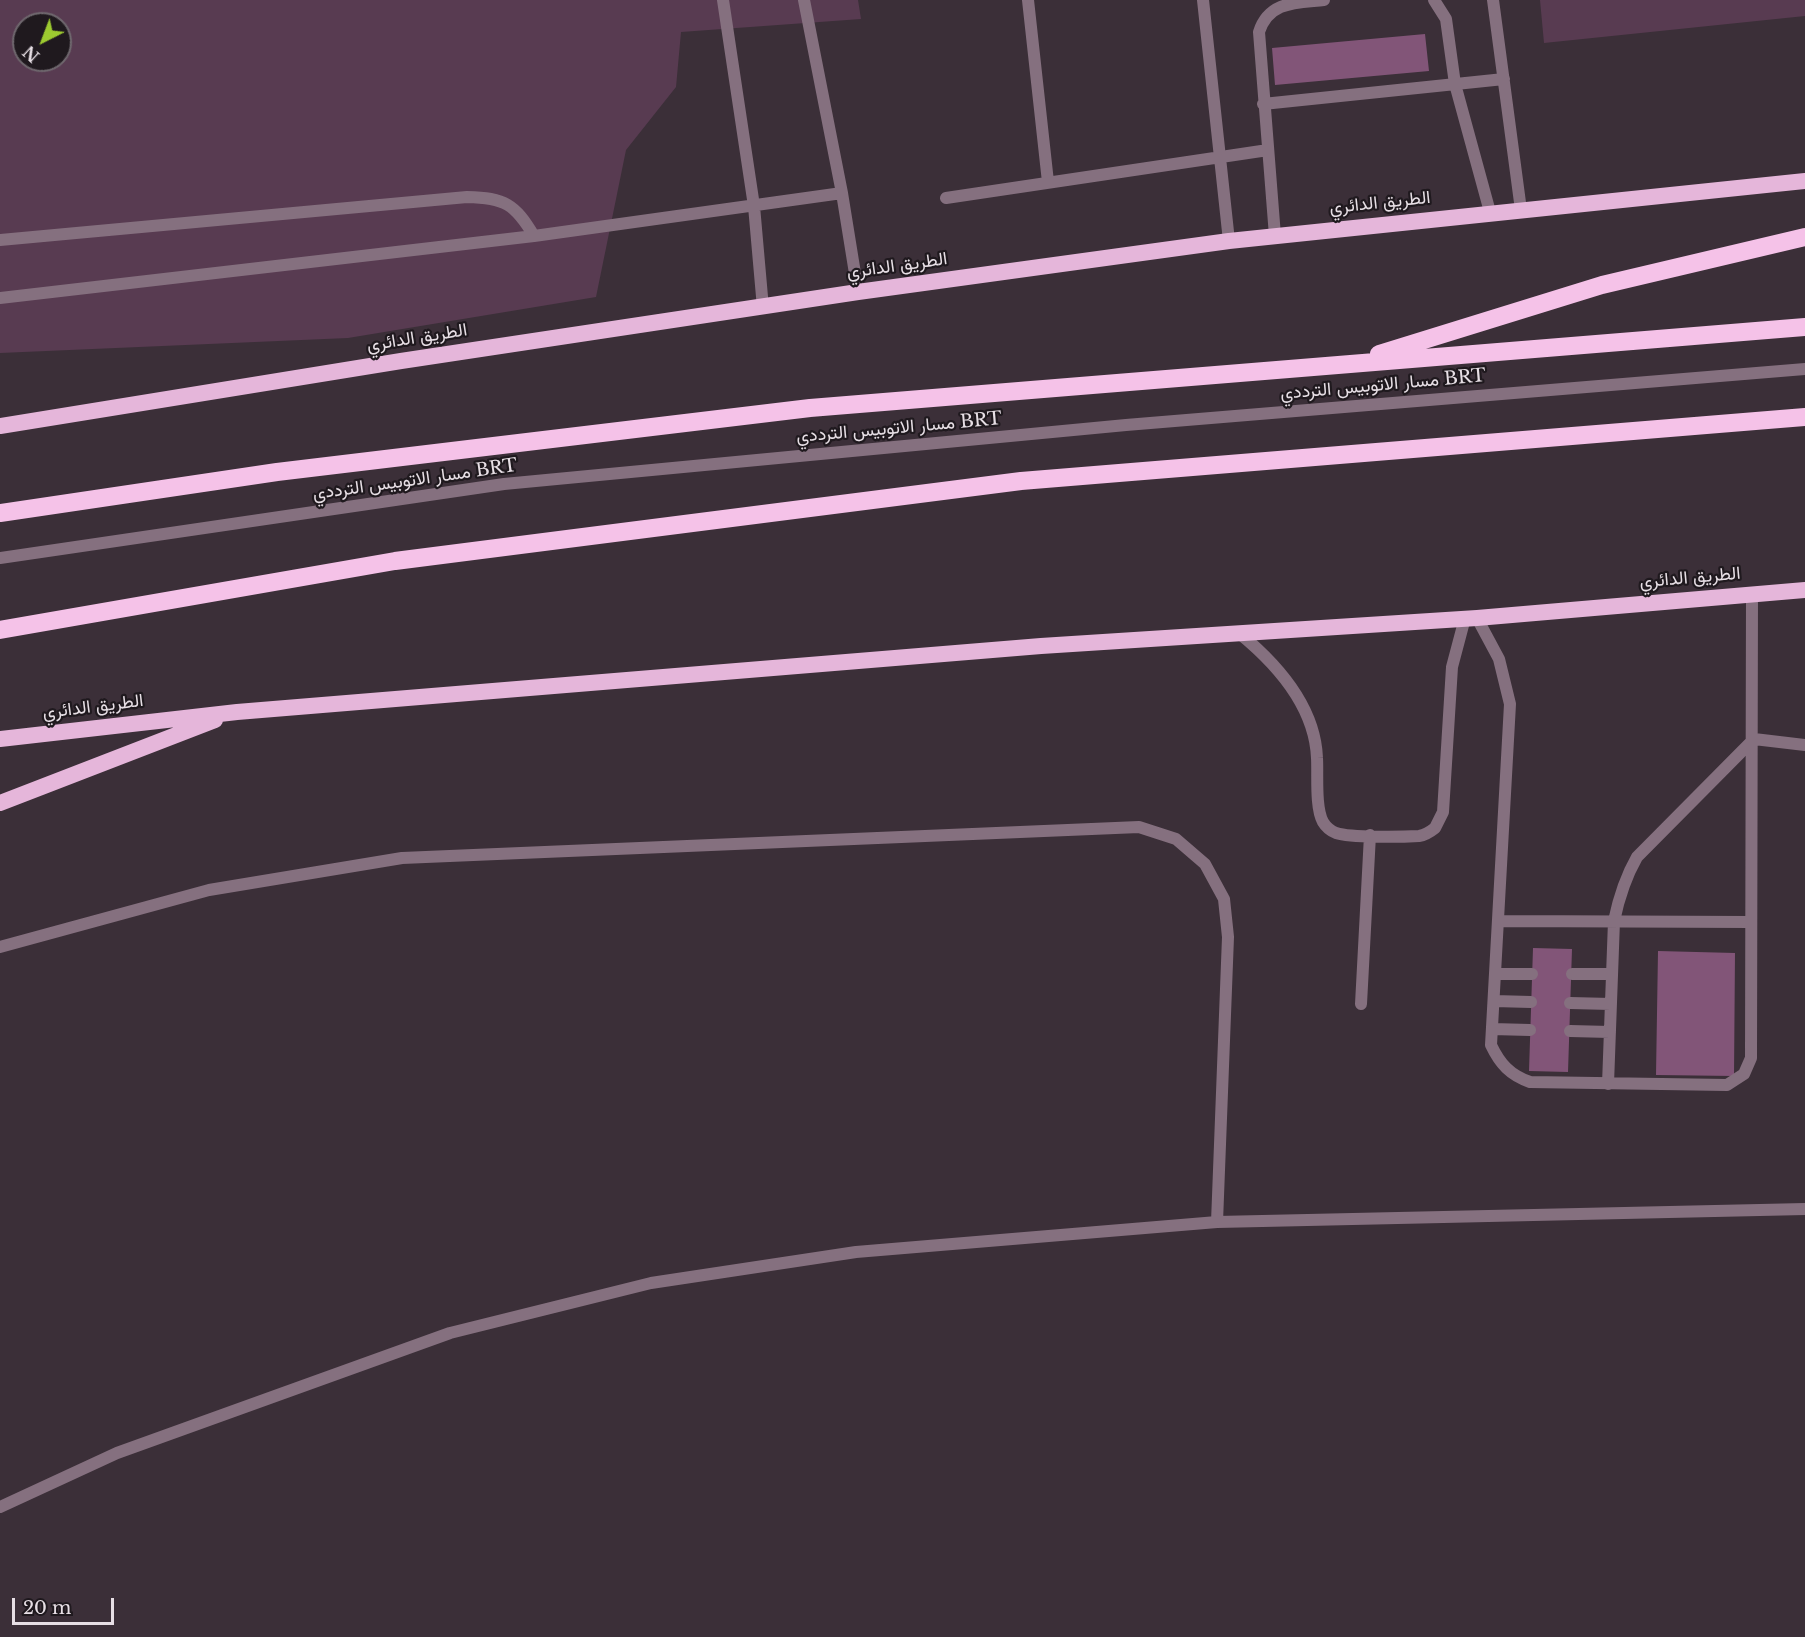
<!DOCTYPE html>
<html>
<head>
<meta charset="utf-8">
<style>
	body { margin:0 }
	#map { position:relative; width:1805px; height:1637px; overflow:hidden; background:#3b2f38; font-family:"Libre Baskerville",serif }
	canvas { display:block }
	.north { position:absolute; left:12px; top:12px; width:60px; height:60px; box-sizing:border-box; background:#1f191e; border:2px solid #6f686e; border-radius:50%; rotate:222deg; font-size:16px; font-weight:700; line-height:24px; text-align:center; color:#e7dfe5 }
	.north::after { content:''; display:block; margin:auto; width:21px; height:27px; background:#9dca30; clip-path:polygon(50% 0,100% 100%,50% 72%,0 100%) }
	.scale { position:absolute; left:12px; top:1598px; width:102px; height:27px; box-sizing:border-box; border:3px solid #e7dfe5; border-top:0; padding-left:8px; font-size:18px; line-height:21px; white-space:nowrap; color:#e7dfe5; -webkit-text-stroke:4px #1f191e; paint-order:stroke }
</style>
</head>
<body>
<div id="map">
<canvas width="1805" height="1637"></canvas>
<div class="north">N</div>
<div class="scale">20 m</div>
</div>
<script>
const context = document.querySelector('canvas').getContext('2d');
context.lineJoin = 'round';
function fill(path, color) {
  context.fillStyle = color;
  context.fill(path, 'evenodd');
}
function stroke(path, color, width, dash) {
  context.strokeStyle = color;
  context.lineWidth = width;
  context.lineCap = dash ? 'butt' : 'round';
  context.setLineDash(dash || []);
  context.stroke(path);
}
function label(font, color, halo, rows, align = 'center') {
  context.font = font + ' "Libre Baskerville",Vazirmatn,serif';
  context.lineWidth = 4.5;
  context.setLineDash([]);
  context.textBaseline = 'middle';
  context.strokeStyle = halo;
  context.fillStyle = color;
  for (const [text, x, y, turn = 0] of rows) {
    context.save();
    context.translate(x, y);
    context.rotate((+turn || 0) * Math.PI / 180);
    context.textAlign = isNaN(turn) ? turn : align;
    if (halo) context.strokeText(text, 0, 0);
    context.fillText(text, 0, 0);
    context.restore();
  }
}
fill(new Path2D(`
	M0,0H858L861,19L681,32L676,87L626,150L596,297L348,338L0,353ZM24,24H60V60H24Z
	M1540,0H1805V16L1544,43Z`), '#583b51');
fill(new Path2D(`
	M1425,34L1429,71L1275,85L1272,48Z
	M1533,948L1572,949L1568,1072L1529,1071Z
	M1658,951L1735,953L1734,1076L1656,1075Z`), '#825578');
stroke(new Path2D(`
	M1028,0L1048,182
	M1203,0L1229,241
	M1434,0L1446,19L1455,84L1490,212
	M1493,0L1521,210
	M1263,104L1504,79
	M946,198L1268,150
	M1275,236L1259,32C1269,1 1296,3 1324,0
	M0,558L504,484L1126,425L1805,369
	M1477,618L1499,659L1510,704L1491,1045C1500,1064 1510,1075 1530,1082L1727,1085L1744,1074L1751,1058L1752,594
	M1239,633C1277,664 1315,707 1317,758C1318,774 1315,808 1323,822C1326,827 1331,831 1336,833C1351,838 1402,837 1419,836C1426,835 1430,832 1435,828L1443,812L1452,667L1465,618
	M1754,739L1805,745
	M1498,921L1751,922
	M0,947L209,890L402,858L1139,827L1176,839L1205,864L1224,899L1228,937L1217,1222
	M1495,974H1532
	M1572,974H1612
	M1494,1001L1531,1002
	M1570,1003L1611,1004
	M1361,1004L1370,835
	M1492,1029L1530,1030
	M1570,1031L1610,1032
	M1608,1084L1614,921C1619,897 1625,878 1637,857L1754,739
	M0,1507L117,1453L450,1333L651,1283L856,1252L1217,1222L1805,1209`), '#85707f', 12);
stroke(new Path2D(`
	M723,0L754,206L763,308
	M804,0L842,193L858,292
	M0,240L467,197C505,198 515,204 534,236
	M0,298L534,236L842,193`), '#85707f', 12);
stroke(new Path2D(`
	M0,426L401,361L858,292L1229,241L1805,181
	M0,739L237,712L1041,646L1477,618L1805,590
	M0,803L215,720`), '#e5b6da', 16);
stroke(new Path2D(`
	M1379,354L1602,285L1805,237
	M0,513L277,472L810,408L1805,327
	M0,630L395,561L1021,481L1805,417`), '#f5c2e8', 18);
label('18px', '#e7dfe5', '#1f191e', [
	["الطريق الدائري",1380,203,-6],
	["الطريق الدائري",897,266,-8],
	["الطريق الدائري",417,338,-9],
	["مسار الاتوبيس الترددي BRT",1383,385,-5],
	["مسار الاتوبيس الترددي BRT",899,428,-5],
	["مسار الاتوبيس الترددي BRT",415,480,-8],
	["الطريق الدائري",1690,578,-5],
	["الطريق الدائري",93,707,-7]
]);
</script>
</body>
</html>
